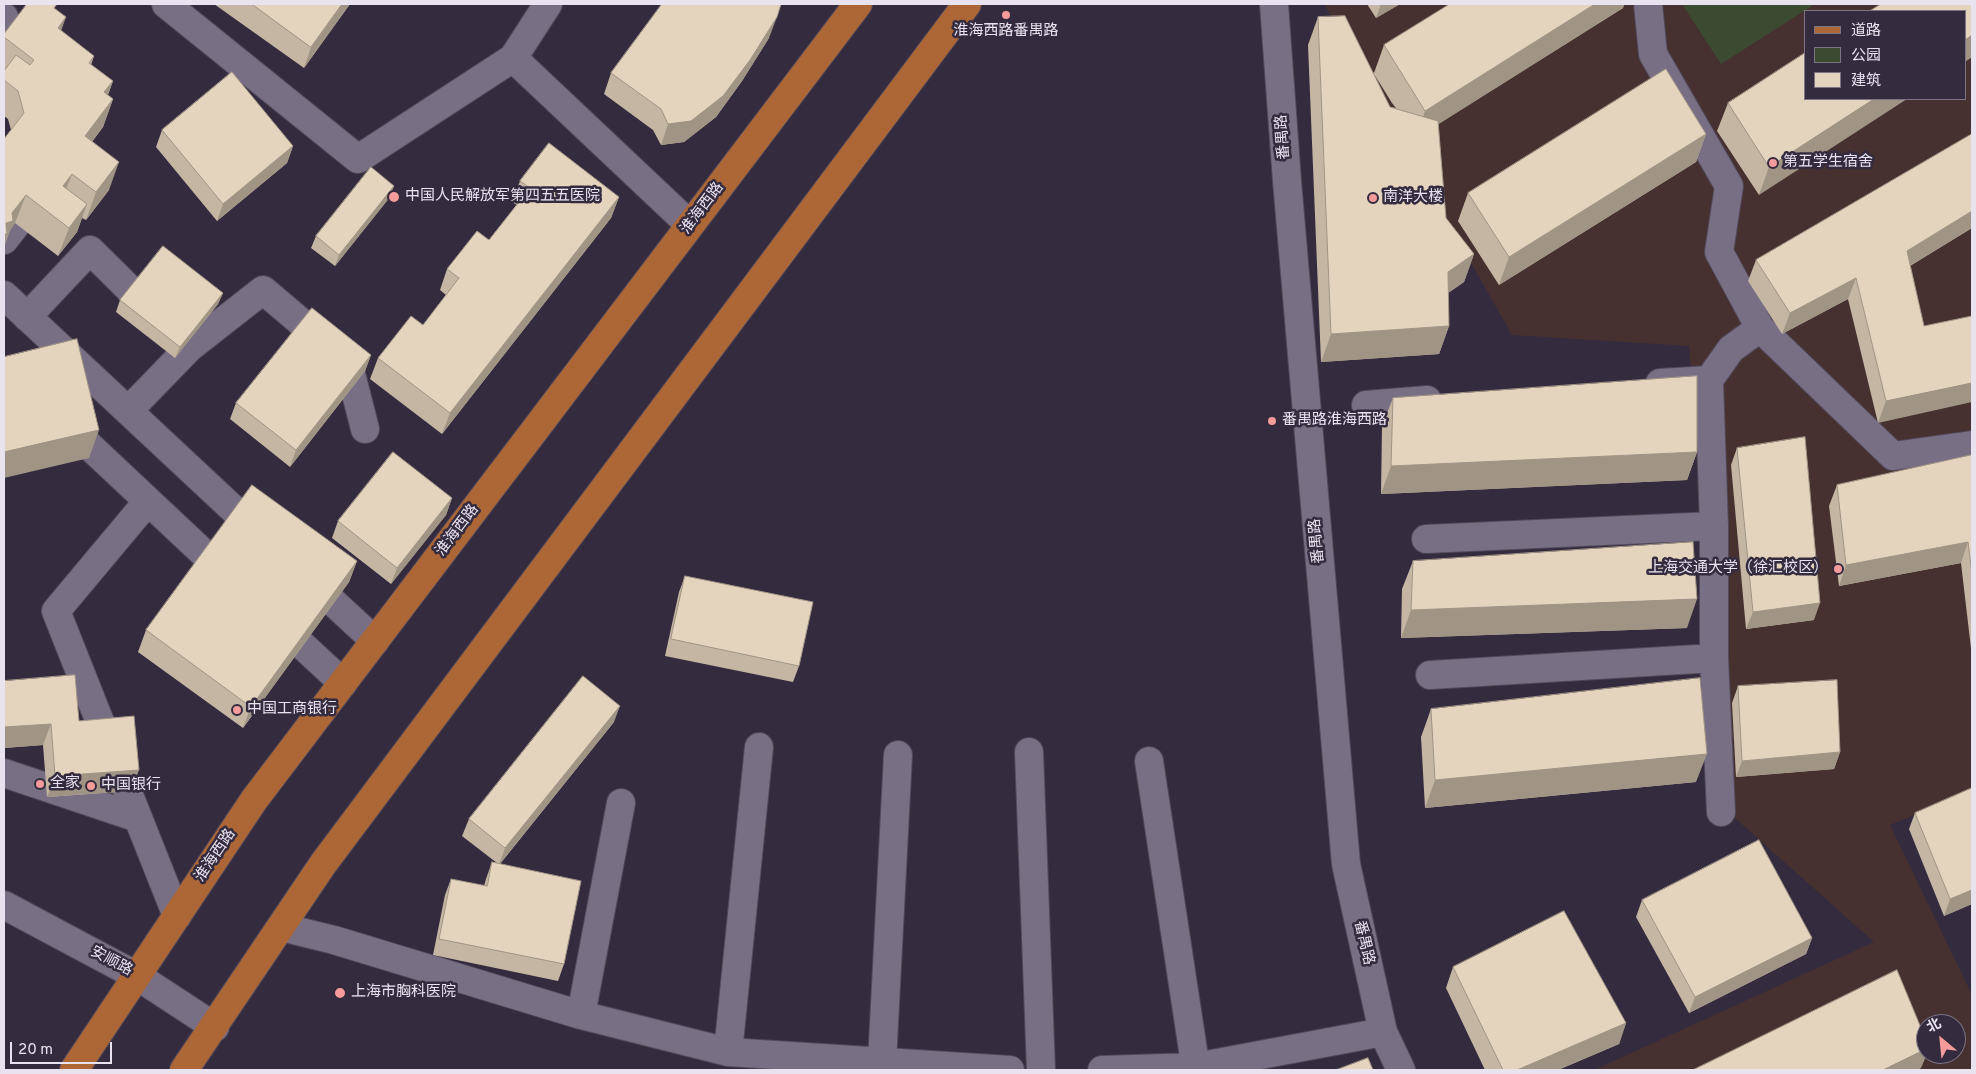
<!DOCTYPE html>
<html>
<head>
<meta charset="utf-8">
<style>
	body { margin:0 }
	#map { position:relative; width:1976px; height:1074px; overflow:hidden; background:#342b3e; font-family:Overpass,"Noto Sans SC",sans-serif }
	canvas { display:block }
	.frame { position:absolute; inset:0; border:5px solid #e8e3ef; pointer-events:none }
	.legend { position:absolute; left:1804px; top:10px; width:162px; height:90px; box-sizing:border-box; background:#342b3e; border:1px solid #7c7585; margin:0; padding:6px 9px; list-style:none; font-size:15px; color:#e8e3ef }
	.legend li { display:flex; align-items:center; gap:10px; height:25px }
	.legend b { width:25px; border:1px solid #7c7585 }
	.north { position:absolute; left:1916px; top:1014px; width:50px; height:50px; box-sizing:border-box; background:#342b3e; border:1px solid #7c7585; border-radius:50%; rotate:332deg; font-size:14px; font-weight:700; line-height:20px; text-align:center; color:#e8e3ef }
	.north::after { content:''; display:block; margin:auto; width:18px; height:22px; background:#f59b9b; clip-path:polygon(50% 0,100% 100%,50% 72%,0 100%) }
	.scale { position:absolute; left:10px; top:1042px; width:102px; height:22px; box-sizing:border-box; border:2px solid #e8e3ef; border-top:0; padding-left:6px; font-size:15px; line-height:18px; white-space:nowrap; color:#e8e3ef; -webkit-text-stroke:4px #342b3e; paint-order:stroke }
</style>
</head>
<body>
<div id="map">
<canvas width="1976" height="1074"></canvas>
<div class="frame"></div>
<ul class="legend">
<li><b style="height:6px;background:#ad6737"></b>道路</li>
<li><b style="height:14px;background:#3b4a31"></b>公园</li>
<li><b style="height:14px;background:#e4d4be"></b>建筑</li>
</ul>
<div class="north">北</div>
<div class="scale">20 m</div>
</div>
<script>
const context = document.querySelector('canvas').getContext('2d');
context.lineJoin = 'round';
function fill(path, color) {
  context.fillStyle = color;
  context.fill(path, 'evenodd');
}
function stroke(path, color, width, dash) {
  context.strokeStyle = color;
  context.lineWidth = width;
  context.lineCap = dash ? 'butt' : 'round';
  context.setLineDash(dash || []);
  context.stroke(path);
}
function label(font, color, halo, rows, align = 'center') {
  context.font = font + ' Overpass,"Noto Sans SC",sans-serif';
  context.lineWidth = 5;
  context.setLineDash([]);
  context.textBaseline = 'middle';
  context.strokeStyle = halo;
  context.fillStyle = color;
  for (const [text, x, y, turn = 0] of rows) {
    context.save();
    context.translate(x, y);
    context.rotate((+turn || 0) * Math.PI / 180);
    context.textAlign = isNaN(turn) ? turn : align;
    if (halo) context.strokeText(text, 0, 0);
    context.fillText(text, 0, 0);
    context.restore();
  }
}
fill(new Path2D(`
	M1324,4H1972V791L1890,825L1972,995V1070H1594L1874,942L1727,811L1721,812L1689,346L1512,335ZM1805,11H1965V99H1805ZM1926,1024H1956V1054H1926Z`), '#463130');
fill(new Path2D(`
	M1682,4H1815L1721,64Z`), '#3b4a31');
const minor = new Path2D(`
	M166,4L358,159L513,58L548,4
	M1274,4L1287,181L1346,864L1383,1032L1401,1070
	M1648,4L1653,54L1729,186L1719,252L1760,328L1893,456L1972,445
	M4,17L21,63
	M513,58L690,225
	M4,240L40,194
	M4,295L262,536
	M27,317L90,250L189,348L263,290L348,362L365,429
	M1709,380L1731,349L1760,328
	M1660,383L1709,380L1714,526V658L1721,812
	M1366,405L1427,400
	M128,411L189,348
	M65,423L148,501
	M1426,539L1714,526
	M306,577L375,641
	M276,621L343,683
	M1430,675L1714,658
	M1029,752L1041,1070
	M1149,761L1196,1070
	M4,773L138,818
	M4,905L137,976L215,1027
	M177,916L56,611L148,501L230,578
	M281,927L334,940L581,1015L728,1052L1010,1070
	M581,1015L621,803
	M728,1052L759,747
	M882,1062L898,755
	M1102,1070L1196,1067L1383,1032`);
const major = new Path2D(`
	M74,1070L254,800L858,4
	M184,1070L323,864L967,4`);
stroke(minor, '#514959', 30);
stroke(major, '#514959', 30);
stroke(minor, '#796f85', 28);
stroke(major, '#ad6737', 28);
fill(new Path2D(`
	M214,4H350L304,68Z
	M1367,4H1400L1376,18Z
	M1450,4H1624L1623,8L1438,124L1446,218L1474,254L1464,282L1448,293L1449,326L1439,354L1321,362L1308,45L1318,17L1374,73L1384,45ZM1374,74L1392,103L1396,108L1390,107Z
	M56,9L61,31L94,56L91,65L113,81L108,95L113,99L103,127L92,142L109,190L86,220L82,218L77,232L58,256L15,223L10,230L4,247V139L11,130L8,119L4,116V34Z
	M769,38L742,81L716,117L684,142L661,145L653,130L604,94L611,73Z
	M1805,99L1759,195L1717,131L1728,103Z
	M162,130L293,146L287,163L217,221L156,147Z
	M1706,134L1696,162L1499,285L1458,221L1468,193Z
	M1972,134V228L1910,266L1924,326L1878,423L1848,299L1782,334L1748,281L1756,260Z
	M520,181L619,197L611,218L442,434L370,379L378,358L423,325L446,295L440,290L447,269L489,240L517,205L512,202Z
	M390,197L335,266L311,248L316,236Z
	M223,293L218,304L175,358L116,312L120,300Z
	M371,355L365,371L290,467L230,419L236,403Z
	M1393,398L1697,452L1687,480L1381,494L1382,426Z
	M1737,448L1814,620L1746,629L1731,465Z
	M1972,455V657L1961,563L1839,586L1829,506L1837,485Z
	M452,498L446,515L391,584L332,538L338,521Z
	M357,561L349,582L243,728L138,652L146,630Z
	M1413,561L1687,628L1401,638L1402,589Z
	M685,576L799,666L793,682L665,656L679,592Z
	M4,681L79,721L131,791L47,797L43,745L4,748Z
	M1738,686L1840,752L1834,769L1736,777L1732,703Z
	M1431,709L1696,782L1425,808L1421,737Z
	M614,722L500,864L564,964L558,981L433,955L445,895L451,879L484,886L486,879L492,862L497,863L462,836L469,819Z
	M1915,813L1972,904L1944,916L1909,829Z
	M1642,900L1812,938L1806,954L1689,1013L1636,917Z
	M1453,967L1626,1023L1619,1044L1558,1070H1485L1446,988Z`), '#c4b6a3');
fill(new Path2D(`
	M342,4H350L304,68L311,47Z
	M1381,4H1400L1376,18Z
	M1595,4H1624L1623,8L1415,139L1425,111Z
	M66,17L56,45L58,28Z
	M777,17L769,38L742,81L716,117L684,142L661,145L668,124Z
	M1972,35V57L1965,62V40Z
	M113,81L102,110L104,92Z
	M113,99L103,127L75,164L85,136Z
	M1874,99H1907L1759,195L1769,167Z
	M1706,134L1696,162L1499,285L1509,257Z
	M293,146L287,163L217,221L223,204Z
	M119,162L109,190L86,220L96,192Z
	M72,174L61,202L63,186Z
	M394,186L390,197L335,266L339,255Z
	M26,195L15,223L10,230L4,247V228L6,223L12,213Z
	M619,197L611,218L442,434L450,413Z
	M87,204L77,232L58,256L69,228Z
	M1972,211V228L1899,272L1907,251Z
	M1474,254L1464,282L1438,300L1448,272Z
	M1856,278L1848,299L1782,334L1790,313Z
	M223,293L218,304L175,358L180,347Z
	M1449,326L1439,354L1321,362L1331,334Z
	M371,355L365,371L290,467L296,450Z
	M1972,383V402L1878,423L1886,401Z
	M99,430L89,458L4,478V452Z
	M1697,452L1687,480L1381,494L1391,466Z
	M452,498L446,515L391,584L397,568Z
	M1968,542L1961,563L1839,586L1846,565Z
	M357,561L349,582L243,728L251,707Z
	M1697,599L1687,628L1401,638L1411,610Z
	M1820,603L1814,620L1746,629L1753,612Z
	M620,706L614,722L499,865L505,848Z
	M51,724L43,745L4,748V727Z
	M1840,752L1834,769L1736,777L1742,761Z
	M1707,754L1696,782L1425,808L1435,780Z
	M139,770L131,791L47,797L55,776Z
	M1972,890V904L1944,916L1950,899Z
	M1812,938L1806,954L1689,1013L1695,997Z
	M1626,1023L1619,1044L1558,1070H1517Z
	M1926,1049V1054H1927L1921,1068L1918,1070H1883Z`), '#a09485');
const building = new Path2D(`
	M27,4H57L54,8L66,17L58,28L94,56L89,63L113,81L104,92L113,99L85,136L119,162L96,192L72,174L63,186L87,204L69,228L26,195L12,213L13,221L6,223L7,234H4V139L24,113L18,91L4,80V71L16,55L30,65L34,60L4,37V34Z
	M252,4H342L311,47Z
	M662,4H781L777,17L750,60L723,96L691,121L668,124L661,109L611,73Z
	M1450,4H1595L1425,111L1384,45Z
	M1881,4H1972V35L1965,40V11H1870Z
	M1345,16L1390,107L1438,121L1446,218L1474,254L1448,272L1449,326L1331,334L1318,17Z
	M1805,53V99H1874L1769,167L1728,103Z
	M1666,69L1706,134L1509,257L1468,193Z
	M232,72L293,146L223,204L162,130Z
	M1972,134V211L1907,251L1924,326L1972,316V383L1886,401L1856,278L1790,313L1756,260Z
	M549,143L619,197L450,413L378,358L411,316L423,325L459,278L447,269L477,231L489,240L530,188L520,181Z
	M371,167L394,186L339,255L316,236Z
	M163,246L223,293L180,347L120,300Z
	M312,308L371,355L296,450L236,403Z
	M77,339L99,430L4,452V357Z
	M1697,376V452L1391,466L1393,398Z
	M1805,437L1820,603L1753,612L1737,448Z
	M393,452L452,498L397,568L338,521Z
	M1972,455V574L1968,542L1846,565L1837,485Z
	M252,485L357,561L251,707L146,630Z
	M1693,542L1697,599L1411,610L1413,561Z
	M685,576L813,602L799,666L671,639Z
	M75,675L79,721L134,716L139,770L55,776L51,724L4,727V681Z
	M583,676L620,706L505,848L469,819Z
	M1700,678L1707,754L1435,780L1431,709Z
	M1837,680L1840,752L1742,761L1738,686Z
	M1972,788V890L1950,899L1915,813Z
	M1759,840L1812,938L1695,997L1642,900Z
	M492,862L581,881L564,964L439,939L451,879L487,886Z
	M1564,911L1626,1023L1517,1070H1503L1453,967Z
	M1897,970L1926,1040V1049L1883,1070H1693Z
	M1368,1058L1373,1070H1336Z`);
fill(building, '#e4d4be');
stroke(building, '#a09485', 1);
for (const [x, y, r, color] of [
	[1006,15,5,"#f59b9b"],
	[1773,163,5,"#f59b9b"],
	[394,197,6,"#f59b9b"],
	[1373,198,5,"#f59b9b"],
	[1272,421,5,"#f59b9b"],
	[1838,569,5,"#f59b9b"],
	[237,710,5,"#f59b9b"],
	[40,784,5,"#f59b9b"],
	[91,786,5,"#f59b9b"],
	[340,993,6,"#f59b9b"]
]) {
  const dot = new Path2D();
  dot.arc(x, y, r, 0, 2 * Math.PI);
  context.fillStyle = color;
  context.fill(dot);
  stroke(dot, '#342b3e', 2);
}
label('15px', '#e8e3ef', '#342b3e', [
	["淮海西路番禺路",1006,32,"center"],
	["第五学生宿舍",1783,163],
	["中国人民解放军第四五五医院",405,197],
	["南洋大楼",1383,198],
	["番禺路淮海西路",1282,421],
	["上海交通大学（徐汇校区）",1828,569,"right"],
	["中国工商银行",247,710],
	["全家",50,784],
	["中国银行",101,786],
	["上海市胸科医院",351,993]
], 'left');
label('15px', '#e8e3ef', '#342b3e', [
	["番禺路",1284,137,-94],
	["淮海西路",703,209,-53],
	["淮海西路",458,531,-53],
	["番禺路",1318,541,-95],
	["淮海西路",216,856,-56],
	["番禺路",1363,943,77],
	["安顺路",111,962,28]
]);
</script>
</body>
</html>
